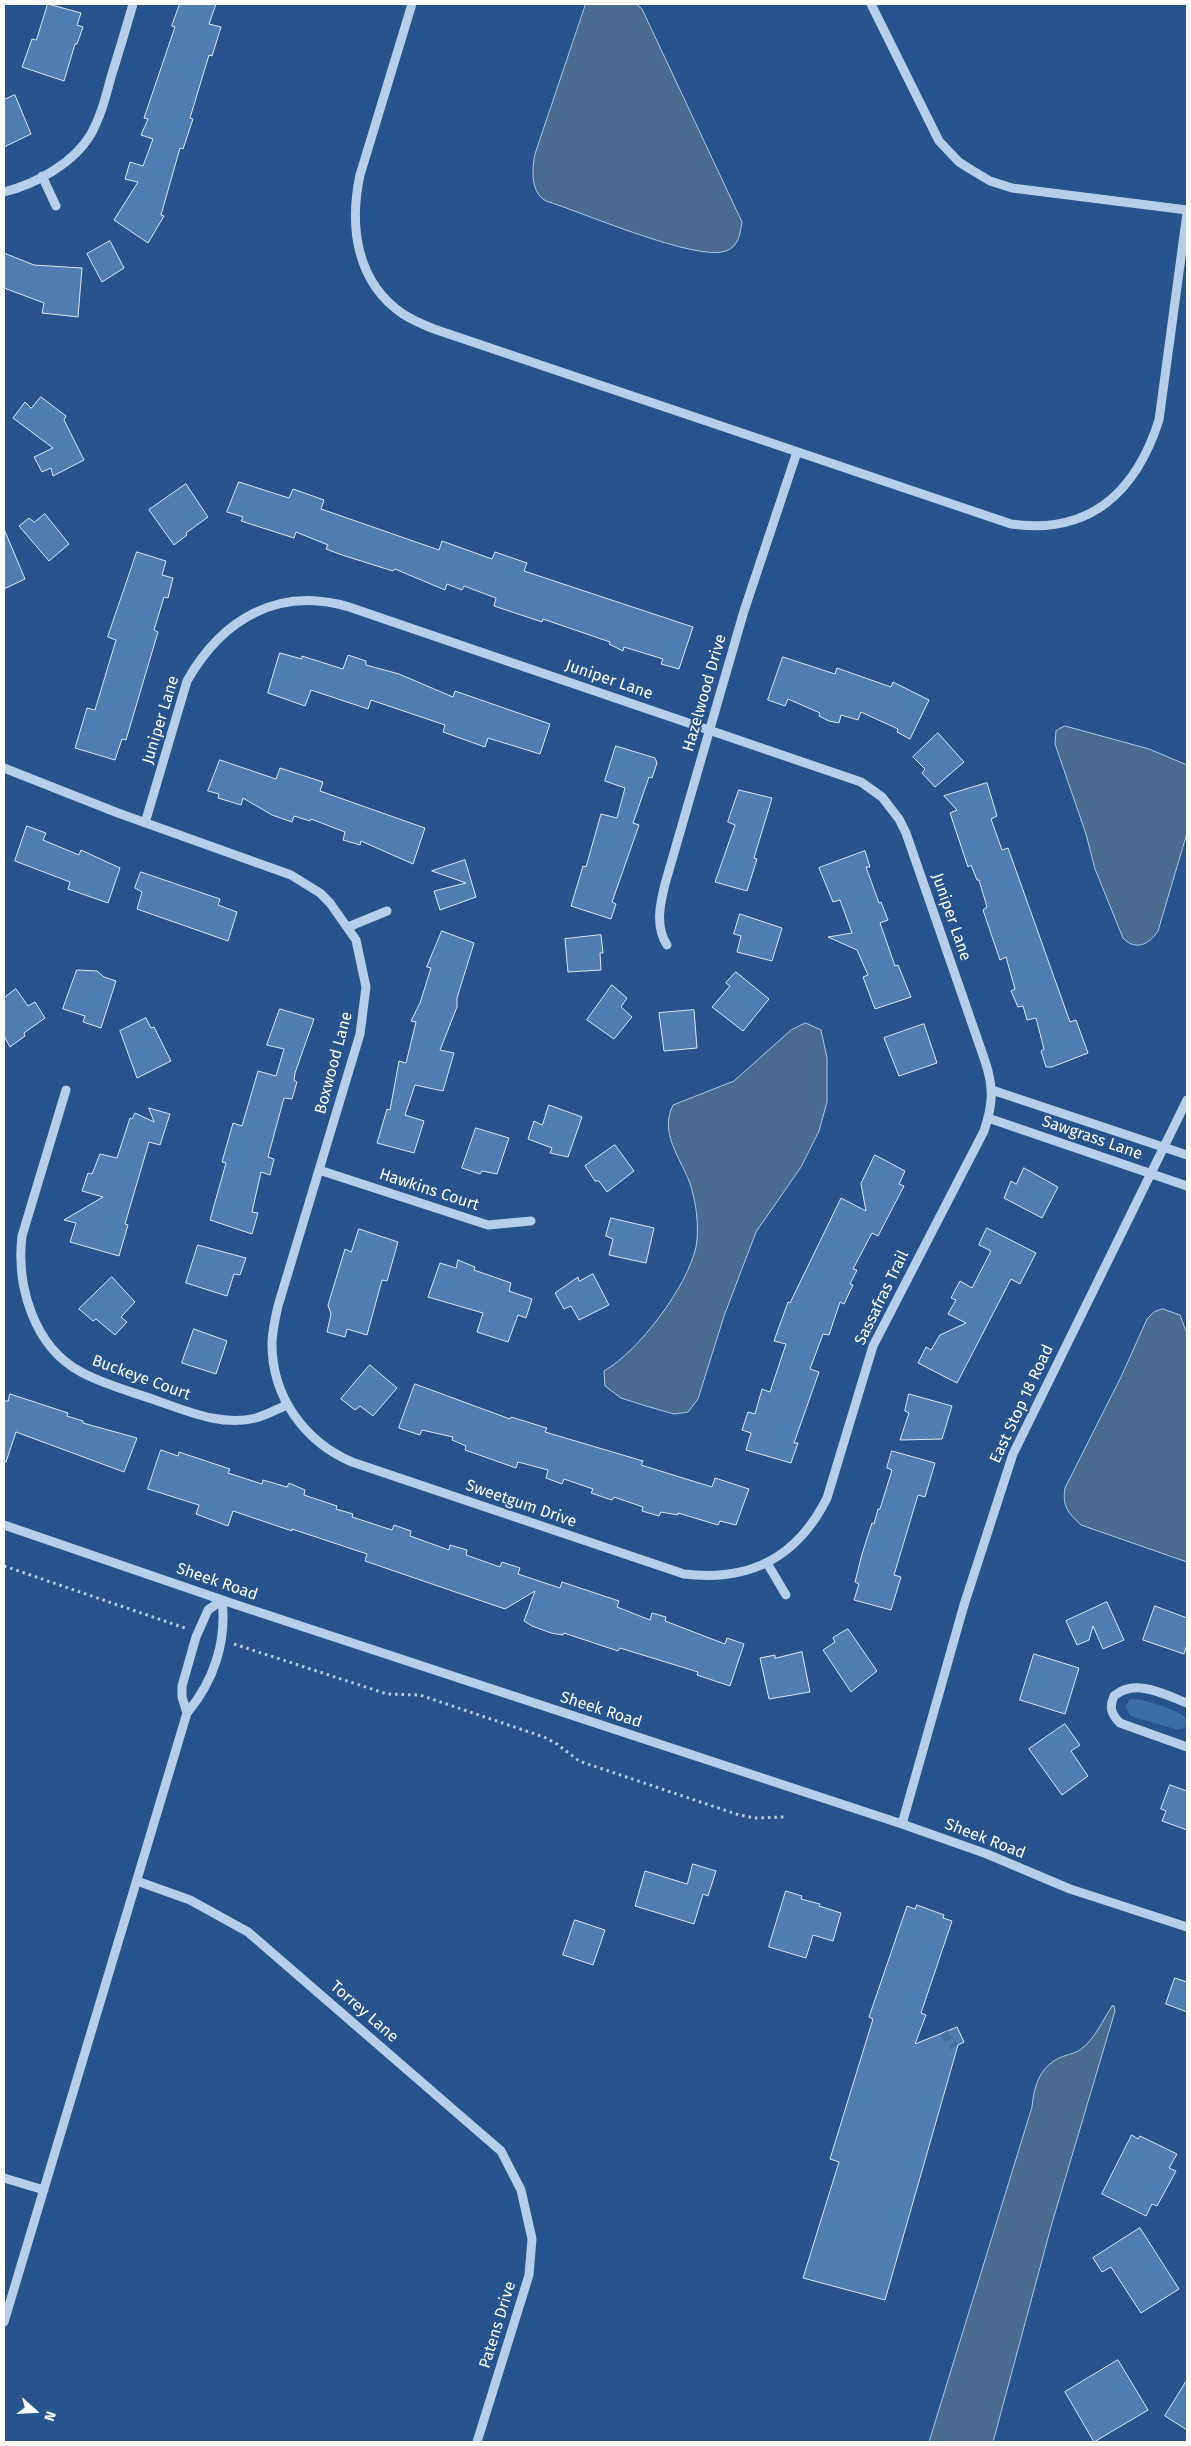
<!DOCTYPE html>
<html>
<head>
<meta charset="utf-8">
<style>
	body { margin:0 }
	#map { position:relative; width:1191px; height:2446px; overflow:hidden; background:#27548c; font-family:"Fira Sans",sans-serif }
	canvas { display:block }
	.frame { position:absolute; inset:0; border:5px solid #fff; pointer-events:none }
	.north { position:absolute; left:10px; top:2386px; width:50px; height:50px; -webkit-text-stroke:4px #27548c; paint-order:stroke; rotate:109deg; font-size:14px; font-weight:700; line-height:20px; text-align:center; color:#fff }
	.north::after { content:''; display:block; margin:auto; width:18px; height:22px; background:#fff; clip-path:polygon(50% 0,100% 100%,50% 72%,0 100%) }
</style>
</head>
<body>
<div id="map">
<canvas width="1191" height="2446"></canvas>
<div class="frame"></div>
<div class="north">N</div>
</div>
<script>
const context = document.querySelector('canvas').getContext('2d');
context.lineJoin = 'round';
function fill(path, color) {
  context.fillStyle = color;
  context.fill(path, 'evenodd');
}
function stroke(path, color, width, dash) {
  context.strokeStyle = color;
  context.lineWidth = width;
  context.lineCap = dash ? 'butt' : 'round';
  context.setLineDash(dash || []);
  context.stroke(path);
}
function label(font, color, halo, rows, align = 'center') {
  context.font = font + ' "Fira Sans",sans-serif';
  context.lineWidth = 4;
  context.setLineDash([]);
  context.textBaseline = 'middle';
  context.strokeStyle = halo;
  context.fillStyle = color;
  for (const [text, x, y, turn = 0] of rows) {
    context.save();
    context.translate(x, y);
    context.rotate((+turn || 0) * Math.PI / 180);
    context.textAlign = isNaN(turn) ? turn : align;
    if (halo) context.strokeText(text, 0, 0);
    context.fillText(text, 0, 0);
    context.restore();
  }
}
fill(new Path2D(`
	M1130,1699C1140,1697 1182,1711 1187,1720L1185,1728L1178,1730L1131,1716L1125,1707Z`), '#3b6ea9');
const water = new Path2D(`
	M586,4H636L642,9L742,222C740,234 739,246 726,251C696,262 582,212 546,201C530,192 532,169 535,154Z
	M1065,726L1149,749L1187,765V833L1158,931C1149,945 1135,951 1123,938L1095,869L1086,834L1055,744L1056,731Z
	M806,1023L821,1030L827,1058V1102L819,1131L801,1167L756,1232L724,1316L698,1399L688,1412L674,1414L646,1406L621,1398L605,1386L604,1371C639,1351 687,1287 696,1247C699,1231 697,1210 693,1194C687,1164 657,1137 673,1105L734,1081L791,1030Z
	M1163,1309L1180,1315L1187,1334V1562L1081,1525C1068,1513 1062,1506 1065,1488L1121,1377L1147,1319L1154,1312Z
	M1112,2006H1114L1115,2011L1052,2223L993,2442H929L1032,2107C1034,2087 1039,2068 1059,2058C1065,2055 1074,2054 1080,2050C1096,2038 1102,2021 1112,2006Z`);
fill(water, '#4a6a92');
stroke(water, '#aac9eb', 1);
const building = new Path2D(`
	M48,4L81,13L77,25L83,27L77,44H75L64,81L22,67L32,39L36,40Z
	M180,4H216L209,24L221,27L212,56L209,55L190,118L193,119L183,149L180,148L161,215L164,216L148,243L114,220L138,182L125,179L130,162L143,166L153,139L141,135L148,119L144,118L175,27L172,26Z
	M15,95L31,134L4,147V100Z
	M110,241L124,268L102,282L87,254Z
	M4,253L34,265L82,268L78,317L42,313L44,303L4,288Z
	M41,397L66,416L64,420L84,460L53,476L51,468L42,472L34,457L53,448L13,418L25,402L31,408Z
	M239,482L289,498L293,489L324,500L321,509L439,550L442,541L492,559L495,552L527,563L524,571L693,627L679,669L661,664L663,659L624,647L623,651L609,644L610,642L543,619L542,622L494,606L496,598L464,586L462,590L447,584L445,590L395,569L393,571L342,555L326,549L328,545L296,532L294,538L241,521L243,517L227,512Z
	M186,484L208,517L186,533L187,535L174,545L149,510Z
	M45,514L69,544L49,561L19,526L29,518L34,522Z
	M4,529L25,579L4,589Z
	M137,552L166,561L162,575L173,578L168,598L164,597L154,630L158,632L126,740L122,739L115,760L75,748L87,708L95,710L116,640L108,637Z
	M280,653L302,659V656L343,669L348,655L366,661V665L399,674L453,697L455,691L550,724L540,754L488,738L485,747L443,732L445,725L371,700L368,709L311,690L305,706L268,693Z
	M783,657L835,674L837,668L891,687L893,682L929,700L910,739L897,732L898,729L861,712L858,720L841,715L839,723L829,721L819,716L820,713L788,699L785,706L768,700Z
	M938,733L964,762L935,787L922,773L925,769L913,757Z
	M616,746L655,758L657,763L652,778L649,777L633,823L639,825L612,902L616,904L611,919L571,906L583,866L586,867L601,814L617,818L625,788L605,781Z
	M220,760L276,779L280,768L323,782L320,791L425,828L413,864L361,841L360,845L343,840L345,832L311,819L310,821L294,816L292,822L272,815L243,798L241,805L218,798L219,794L208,791Z
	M987,783L997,816L991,819L1002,850L1008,848L1070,1022L1076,1020L1088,1053L1052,1067H1046L1041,1051L1044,1049L1036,1018L1027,1020L1023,1006L1018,1007L1011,991L1015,989L1006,957L1000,960L983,910L987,907L979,880H977L971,865L968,867L950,813L957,810L944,796Z
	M739,790L772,798L754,858L757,859L747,891L715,882L735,825L728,822Z
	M27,826L46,833L43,840L79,855L81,850L120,868L108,903L68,889L70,882L15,861Z
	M865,851L870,867H866L879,903L881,902L888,920L880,923L895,966L898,965L911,997L875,1009L863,977L868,975L857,950L828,937L852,933L840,900L833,902L819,868Z
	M465,860L476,897L440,910L434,891L466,883L432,871Z
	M141,872L220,899L218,905L237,912L228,941L137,909L142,892L135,888Z
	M740,914L782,928L772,961L737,952L741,936L734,934Z
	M442,931L474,943L457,998V1007L440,1050L454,1053L443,1091L415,1085L405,1115L424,1121L414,1153L377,1143L387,1109L390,1110L399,1061L406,1063L416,1022L411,1021L420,1003L431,968L427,967Z
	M601,935L603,953H600L601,970L568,972L565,939Z
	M77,970L97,971L104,977L116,981L101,1028L83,1022L85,1016L63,1009Z
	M736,972L769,999L743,1031L712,1007L730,986L726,983Z
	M612,985L627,998L621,1007L632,1017L614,1039L587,1020Z
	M16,989L28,1006L35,1002L45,1018L24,1033L25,1036L10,1047L4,1036V998Z
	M280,1009L314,1019L295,1073L294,1080L297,1082L292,1099L284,1098L268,1157L274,1159L270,1175L261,1172L252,1212L258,1213L252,1234L210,1220L226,1163L222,1162L233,1123L242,1126L258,1071L276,1076L284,1049L267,1045Z
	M694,1010L697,1048L664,1051L659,1013Z
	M146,1018L151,1028L154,1027L171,1061L137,1078L120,1031Z
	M924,1024L937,1063L899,1076L884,1038Z
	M549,1105L582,1117L568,1157L550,1153L552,1148L528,1139L534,1121L542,1125Z
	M149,1108L170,1114L160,1145L149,1142L125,1224L128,1225L119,1256L70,1242L76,1223L64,1220L103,1197L82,1191L88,1173L92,1174L100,1154L117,1158L130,1118L132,1119L135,1113L154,1122Z
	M476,1128L509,1138L497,1174L482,1171L480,1174L462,1168Z
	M615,1145L634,1171L607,1192L599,1181H595L585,1166Z
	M875,1155L905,1171L899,1184L904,1186L878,1236L872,1233L853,1269L857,1270L850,1284L853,1285L844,1304L840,1302L829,1335L823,1334L810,1369L819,1372L794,1443H798L791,1463L746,1450L751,1433L742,1430L748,1412L755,1414L762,1389L770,1392L786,1344L774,1341L788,1302L790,1303L841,1198L866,1211L861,1184Z
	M1024,1168L1058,1187L1042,1218L1004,1198L1011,1181L1016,1184Z
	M611,1218L654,1228L646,1263L609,1255L613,1239L606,1236Z
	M987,1228L1036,1253L1020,1284L1011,1279L957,1383L918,1363L926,1347L931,1350L940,1335L966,1323L948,1314L956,1300L951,1298L960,1281L972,1288L991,1251L979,1245Z
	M359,1229L398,1242L387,1281L382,1280L367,1335L347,1329L345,1337L327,1332L331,1314L328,1305L345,1249L351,1252Z
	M198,1245L246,1258L240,1275L234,1274L227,1296L186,1283Z
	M458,1260L475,1267L474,1270L511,1283L509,1291L532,1299L526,1318L518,1315L508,1342L477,1332L483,1313L428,1297L440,1263L456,1268Z
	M593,1274L609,1305L579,1320L571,1306L564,1309L555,1293L578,1277L579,1281Z
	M112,1277L135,1302L121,1317L127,1322L115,1335L96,1319L93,1321L79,1309Z
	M194,1329L227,1341L216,1374L182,1363Z
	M370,1365L397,1388L373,1416L360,1406L355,1410L341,1399Z
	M415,1384L510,1419L511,1417L547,1428L545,1432L643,1461L641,1465L712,1487L715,1478L749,1489L736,1525L720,1521L718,1525L678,1513V1515L661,1512L659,1516L642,1511L643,1507L614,1497L612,1500L591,1493L593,1489L564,1479L562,1484L546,1478L548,1470L518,1462L516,1468L465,1450L466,1446L452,1440L453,1437L422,1430L420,1435L399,1428Z
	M10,1394L68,1413L67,1416L83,1421V1423L137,1438L124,1472L16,1432L6,1462H4V1401H8Z
	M909,1394L952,1406L942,1439L900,1440L909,1413L905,1411Z
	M161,1450L178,1456L179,1452L230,1469L228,1473L262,1484L263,1480L287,1487L289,1483L305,1490L304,1495L337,1506L336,1509L353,1514L352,1517L392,1530L394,1525L411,1531L410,1536L449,1550L450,1545L467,1550L466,1555L500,1567L502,1562L520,1568L518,1574L560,1588L562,1582L619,1601L617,1607L650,1620L652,1613L666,1617L665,1621L725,1644L727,1638L744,1644L730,1686L697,1675L698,1672L620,1648L618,1651L564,1633L563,1635L551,1633L532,1626L524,1621L535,1591L505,1609L365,1561L367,1554L292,1529V1531L233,1511L228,1526L196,1514L199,1505L148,1489Z
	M892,1451L935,1463L925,1497L918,1495L894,1575L901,1577L891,1610L854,1600L859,1584L855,1582L862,1554L872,1523L874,1524L878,1509H880L892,1470L887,1468Z
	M1107,1602L1124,1640L1103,1649L1093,1626L1089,1640L1077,1645L1066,1621Z
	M1155,1606L1187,1618V1644L1184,1654L1143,1640Z
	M848,1629L877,1671L851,1692L823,1650L835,1642L833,1638Z
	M802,1652L810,1692L769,1699L760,1658L775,1655V1658Z
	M1034,1654L1079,1668L1065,1714L1020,1700Z
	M1065,1724L1080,1745L1071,1751L1088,1776L1062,1795L1029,1749Z
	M1170,1785L1187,1791V1830L1162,1821L1166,1811L1161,1809Z
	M693,1864L716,1871L708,1896L703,1894L694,1924L635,1906L645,1871L687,1884Z
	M786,1891L802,1896L801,1899L820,1904L819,1906L841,1913L833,1941L813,1935L806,1958L769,1947Z
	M917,1905L944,1915L943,1918L952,1921L921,2013L926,2015L915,2044L957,2027L964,2042L958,2045L885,2300L803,2278L839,2162L830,2159L873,2019L869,2017L907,1906L915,1909Z
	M575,1920L605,1930L593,1965L563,1955Z
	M1175,1978L1187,1982V2012L1166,2004Z
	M1132,2135L1138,2139L1140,2136L1177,2154L1169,2168L1176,2171L1157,2206L1152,2204L1146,2216L1102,2194Z
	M1140,2228L1179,2289L1141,2313L1111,2267L1102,2272L1093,2258Z
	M1118,2360L1148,2410L1094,2442L1065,2392Z
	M1187,2380V2430L1165,2416Z`);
fill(building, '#4f7eb3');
stroke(building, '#dae8f8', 1);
stroke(new Path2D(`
	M944,2033L954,2047`), '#476e9d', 9, [9, 4.5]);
stroke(new Path2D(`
	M4,1566L185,1628
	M234,1644L387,1694L420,1695L544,1737L557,1744L579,1761L739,1815L755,1818L784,1817`), '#b6ceea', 3, [2.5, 4]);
stroke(new Path2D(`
	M412,4L360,175C349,226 356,282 403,314C412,320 424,325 434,329L1011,524C1090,535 1136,492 1159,420L1187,213
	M871,4L939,141L959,162L970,169L990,181L1012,188L1187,210
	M42,176L56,206
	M4,192C36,184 74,163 91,134C101,116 106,96 111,77C119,52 126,28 133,4
	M4,768L118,813L291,875L320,893L330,903L356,940L366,987L360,1034L278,1306C275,1319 272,1332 272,1344C272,1397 305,1442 352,1462L684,1574C750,1582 797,1558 827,1498L873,1346L984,1131C993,1104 994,1088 985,1061L906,833L899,819L882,797L861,782L349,607C278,586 222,619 187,681L145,823
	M348,927L387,911
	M667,945C655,926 660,904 665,884L744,611L797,452
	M66,1090L22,1236C16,1286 34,1347 81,1372C103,1384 129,1391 152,1399C185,1410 220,1427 256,1418C267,1415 277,1409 287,1405
	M992,1090L1187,1155
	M988,1118L1187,1186
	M319,1170L488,1225L531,1221
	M4,1525L234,1604L902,1824L987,1854L1070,1889L1187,1927
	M767,1563L786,1595
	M1187,1703C1164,1694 1135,1678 1114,1696C1109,1707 1111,1714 1120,1723L1187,1747
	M902,1824L964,1605L1013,1454L1187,1100
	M137,1881L190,1900L248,1932L501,2151L521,2190L532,2239L529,2275L477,2442
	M4,2178L44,2190
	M4,2322L187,1713C214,1681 227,1641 222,1600L208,1610L196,1637L182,1686V1697L187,1713`), '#b6ceea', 9);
label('16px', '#fff', '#27548c', [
	["Juniper Lane",609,680,19],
	["Hazelwood Drive",705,693,-74],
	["Juniper Lane",161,720,-73],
	["Juniper Lane",951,917,71],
	["Boxwood Lane",334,1063,-75],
	["Sawgrass Lane",1092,1138,19],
	["Hawkins Court",429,1190,18],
	["Sassafras Trail",882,1298,-64],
	["Buckeye Court",141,1378,20],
	["East Stop 18 Road",1022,1404,-65],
	["Sweetgum Drive",521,1504,19],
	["Sheek Road",217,1582,19],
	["Sheek Road",601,1710,18],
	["Sheek Road",985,1839,21],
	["Torrey Lane",364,2012,41],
	["Patens Drive",498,2325,-73]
]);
</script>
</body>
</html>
